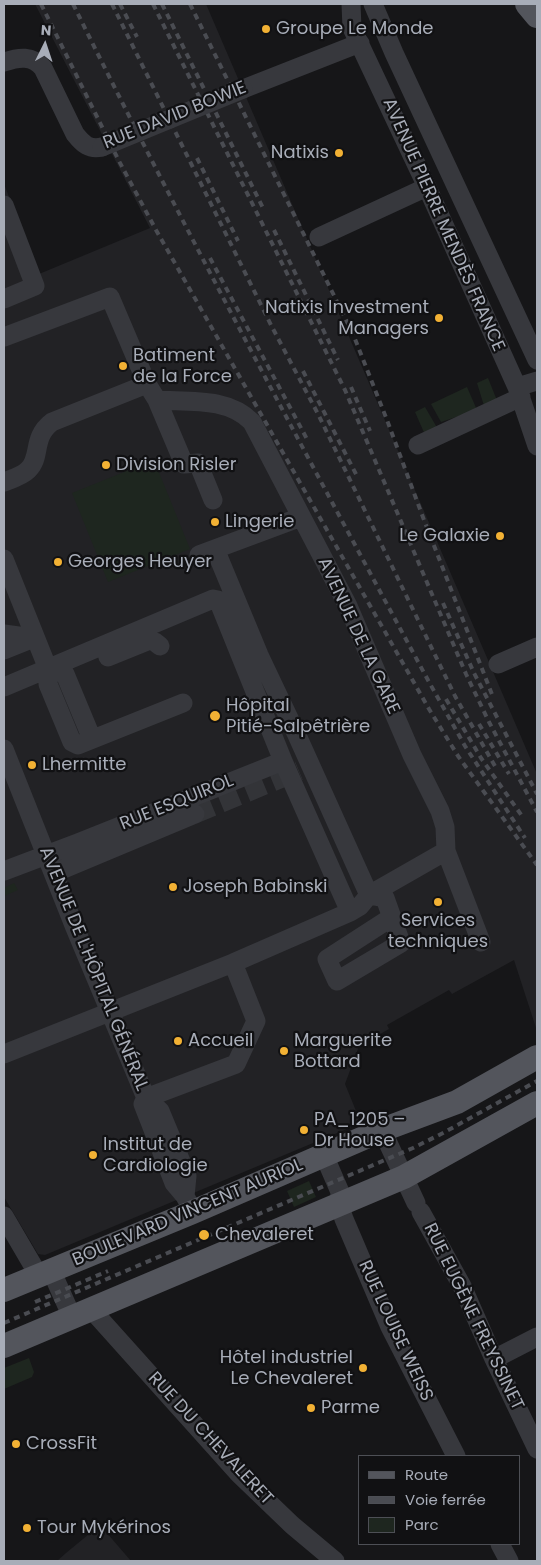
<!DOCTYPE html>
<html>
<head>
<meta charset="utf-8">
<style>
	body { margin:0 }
	#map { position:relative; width:541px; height:1565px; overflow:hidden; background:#161618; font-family:Poppins,sans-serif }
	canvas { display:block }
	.frame { position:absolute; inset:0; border:5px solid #a8adb8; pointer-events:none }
	.legend { position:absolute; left:358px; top:1455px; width:162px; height:90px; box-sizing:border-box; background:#111113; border:1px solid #4d4f55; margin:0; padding:6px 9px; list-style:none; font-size:15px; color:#a8adb8 }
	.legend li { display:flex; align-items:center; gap:10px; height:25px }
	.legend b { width:25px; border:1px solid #4d4f55 }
	.north { position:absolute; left:20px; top:20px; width:50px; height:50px; -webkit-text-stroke:4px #111113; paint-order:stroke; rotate:4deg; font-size:14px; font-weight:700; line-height:20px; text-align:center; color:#a8adb8 }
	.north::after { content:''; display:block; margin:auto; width:18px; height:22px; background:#a8adb8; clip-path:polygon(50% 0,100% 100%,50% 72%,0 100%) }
</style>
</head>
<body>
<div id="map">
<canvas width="541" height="1565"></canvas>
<div class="frame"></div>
<ul class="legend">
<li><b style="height:6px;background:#53555c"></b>Route</li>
<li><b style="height:6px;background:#4a4c52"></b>Voie ferrée</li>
<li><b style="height:14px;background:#1e261f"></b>Parc</li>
</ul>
<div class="north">N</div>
</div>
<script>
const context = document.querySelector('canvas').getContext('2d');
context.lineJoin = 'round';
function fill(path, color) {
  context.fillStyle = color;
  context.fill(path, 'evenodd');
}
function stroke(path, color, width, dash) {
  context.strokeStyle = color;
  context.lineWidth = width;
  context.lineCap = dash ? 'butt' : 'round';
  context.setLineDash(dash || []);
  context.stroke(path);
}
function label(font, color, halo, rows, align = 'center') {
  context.font = font + ' Poppins,sans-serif';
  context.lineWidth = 4.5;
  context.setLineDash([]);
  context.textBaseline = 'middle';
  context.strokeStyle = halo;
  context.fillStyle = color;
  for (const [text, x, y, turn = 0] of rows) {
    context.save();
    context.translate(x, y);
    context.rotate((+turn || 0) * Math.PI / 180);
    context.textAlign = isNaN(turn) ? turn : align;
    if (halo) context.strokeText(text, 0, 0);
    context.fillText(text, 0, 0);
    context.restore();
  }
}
fill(new Path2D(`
	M35,4H206L537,774V1031L514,960L452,994L449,990L387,1025L389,1029L359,1046L345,1084L361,1123L45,1255L38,1254L4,1197V184L39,274L150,228Z
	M100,1525L131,1561H57L66,1553Z`), '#222225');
fill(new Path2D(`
	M488,378L498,403L485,409L477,383Z
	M467,387L477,410L441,422L431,404Z
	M425,407L439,431L426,437L415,412Z
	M154,460L190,549L108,582L72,493Z
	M14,883L18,890L4,896V888Z
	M309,1181L316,1197L294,1207L287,1191Z
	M29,1358L34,1372L32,1377L4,1389V1368Z`), '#1e261f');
stroke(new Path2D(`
	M195,814L299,771`), '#333438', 19, [19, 9]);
stroke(new Path2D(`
	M351,4L352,28L427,187L517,387L537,446
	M373,4L394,53L537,360
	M4,62C19,57 32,55 43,68L75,134C83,144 89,150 102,147
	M243,89L360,43
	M4,205L35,286L4,299
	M319,237L427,187
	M4,337L110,297L147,384
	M517,387L537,381
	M157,400L184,464L198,463L213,500
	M418,445L521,397
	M4,482C12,479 22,476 28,470C42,457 31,438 52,422L147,384L157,400C189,402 228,397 252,422L348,606L412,755L440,811L445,827L446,851L369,895L360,906L350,912L233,963L4,1054
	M215,549L259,655L296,733L369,895
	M199,555L301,517
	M4,559L48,669
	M4,634L33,638
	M4,650L34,638
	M108,657L150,640L155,642L160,646
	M498,664L537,647
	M4,687L213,599L218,600L283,761
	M92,739L65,674L48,669V684L72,742L78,745L183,703
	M4,749L75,928L146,1098L160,1111L187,1176L185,1196L193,1212
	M446,851L481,942
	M4,871L78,843L283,761L350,912
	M54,873L195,814
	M369,895L385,898L401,943L337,981L327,959L392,917
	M382,1130L416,1203
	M324,1155L340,1192L339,1204L344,1219L390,1327L456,1456
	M185,1196L174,1183L143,1104L146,1098L236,1064L256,1021L233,963
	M421,1212L462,1286L494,1359L537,1449
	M4,1216L39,1276
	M51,1270L72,1317
	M91,1309L239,1474L292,1525L335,1561
	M494,1359L537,1337
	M500,1544L509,1561`), '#37383d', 19);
stroke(new Path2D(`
	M527,4L537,16
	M4,1290L193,1212L382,1130L457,1102L537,1057
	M4,1346L404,1177L537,1103`), '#53555c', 24);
stroke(new Path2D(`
	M41,4L119,161L156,230L429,709L458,756L537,865
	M73,4C186,233 308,458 429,682L465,746L525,838
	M112,4L271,325L318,414L455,696L496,768
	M120,4L137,37
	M153,4L345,390L466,674L489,722L537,812
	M162,4L264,210
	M190,4L353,334L387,420L424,520L493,697
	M197,158L238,241
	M274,230L338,360
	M210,258L308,441
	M303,371L358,478
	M351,387L370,431
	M443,603L474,673L537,794
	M446,699L481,758L522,816
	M479,724L509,774
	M35,1302L108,1271
	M4,1323L413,1148L443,1133L537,1081`), '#4a4c52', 4, [6, 5]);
stroke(new Path2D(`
	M102,147L243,89`), '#37383d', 19);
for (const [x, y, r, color] of [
	[266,29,5,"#f2b134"],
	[339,153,5,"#f2b134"],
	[439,318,5,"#f2b134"],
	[123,366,5,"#f2b134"],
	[106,465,5,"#f2b134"],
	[215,522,5,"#f2b134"],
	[500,536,5,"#f2b134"],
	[58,562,5,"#f2b134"],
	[215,716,6,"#f2b134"],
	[32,765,5,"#f2b134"],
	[173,887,5,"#f2b134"],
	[438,902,5,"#f2b134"],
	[178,1041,5,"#f2b134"],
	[284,1051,5,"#f2b134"],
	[304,1130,5,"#f2b134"],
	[93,1155,5,"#f2b134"],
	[204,1235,6,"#f2b134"],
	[363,1368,5,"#f2b134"],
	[311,1408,5,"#f2b134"],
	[16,1444,5,"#f2b134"],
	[27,1528,5,"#f2b134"]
]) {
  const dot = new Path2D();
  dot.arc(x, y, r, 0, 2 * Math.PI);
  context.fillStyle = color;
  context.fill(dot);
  stroke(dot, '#111113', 2);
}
label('18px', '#a8adb8', '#111113', [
	["Groupe Le Monde",276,29],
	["Natixis",329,153,"right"],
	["Natixis Investment",429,308,"right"],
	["Managers",429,329,"right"],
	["Batiment",133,356],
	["de la Force",133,377],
	["Division Risler",116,465],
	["Lingerie",225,522],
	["Le Galaxie",490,536,"right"],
	["Georges Heuyer",68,562],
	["Hôpital",226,706],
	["Pitié-Salpêtrière",226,727],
	["Lhermitte",42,765],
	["Joseph Babinski",183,887],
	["Services",438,921,"center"],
	["techniques",438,942,"center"],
	["Accueil",188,1041],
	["Marguerite",294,1041],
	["Bottard",294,1062],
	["PA_1205 –",314,1120],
	["Dr House",314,1141],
	["Institut de",103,1145],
	["Cardiologie",103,1166],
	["Chevaleret",215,1235],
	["Hôtel industriel",353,1358,"right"],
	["Le Chevaleret",353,1379,"right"],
	["Parme",321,1408],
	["CrossFit",26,1444],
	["Tour Mykérinos",37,1528]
], 'left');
label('18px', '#a8adb8', '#111113', [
	["RUE DAVID BOWIE",175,116,-22],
	["AVENUE PIERRE MENDÈS FRANCE",443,225,66],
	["AVENUE DE LA GARE",358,636,65],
	["RUE ESQUIROL",177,803,-22],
	["AVENUE DE L'HÔPITAL GÉNÉRAL",93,969,68],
	["BOULEVARD VINCENT AURIOL",188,1213,-23],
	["RUE EUGÈNE FREYSSINET",473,1317,64],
	["RUE LOUISE WEISS",395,1331,65],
	["RUE DU CHEVALERET",210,1439,47]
]);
</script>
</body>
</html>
